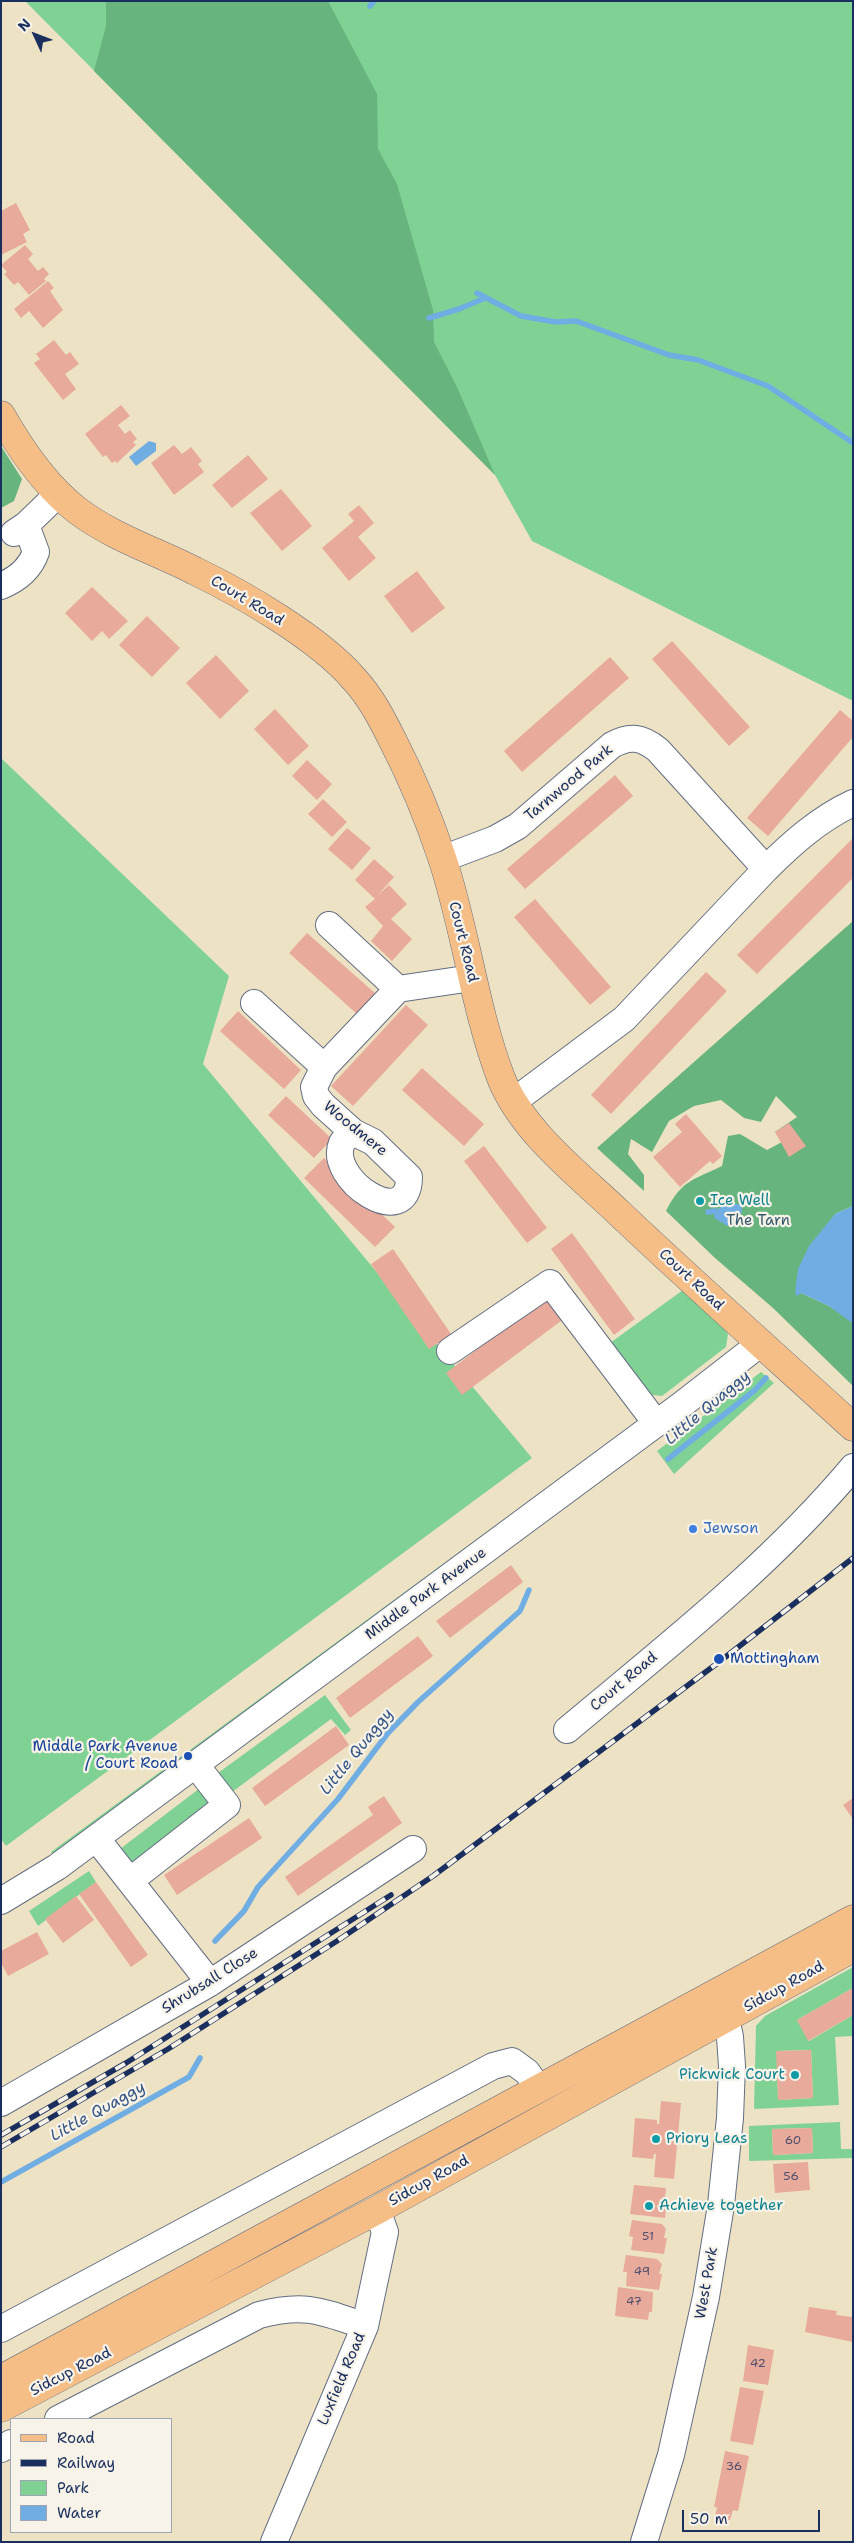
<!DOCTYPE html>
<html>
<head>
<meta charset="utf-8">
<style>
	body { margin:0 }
	#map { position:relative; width:854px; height:2543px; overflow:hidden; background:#ede3c4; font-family:"Shantell Sans",sans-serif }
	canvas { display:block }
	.frame { position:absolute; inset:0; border:2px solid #1b2f5e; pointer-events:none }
	.legend { position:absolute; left:10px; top:2418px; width:162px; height:115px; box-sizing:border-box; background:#f7f3e8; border:1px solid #9fa5b1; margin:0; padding:6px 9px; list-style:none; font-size:15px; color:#1b2f5e }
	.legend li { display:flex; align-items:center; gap:10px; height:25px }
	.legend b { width:25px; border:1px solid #9fa5b1 }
	.north { position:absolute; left:10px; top:10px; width:50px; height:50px; -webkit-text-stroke:4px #f7f3e8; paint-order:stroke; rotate:313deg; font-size:14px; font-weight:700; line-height:20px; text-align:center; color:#1b2f5e }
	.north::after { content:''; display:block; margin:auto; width:18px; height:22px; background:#1b2f5e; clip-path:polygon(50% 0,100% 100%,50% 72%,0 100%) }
	.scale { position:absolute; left:682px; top:2510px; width:138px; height:22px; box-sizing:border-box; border:2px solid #1b2f5e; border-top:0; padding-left:6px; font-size:15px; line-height:18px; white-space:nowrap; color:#1b2f5e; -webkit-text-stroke:4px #f7f3e8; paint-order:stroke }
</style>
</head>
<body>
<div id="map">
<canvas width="854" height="2543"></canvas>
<div class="frame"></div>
<ul class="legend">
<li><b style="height:6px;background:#f6be87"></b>Road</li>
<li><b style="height:6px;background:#1b2f5e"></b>Railway</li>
<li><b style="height:14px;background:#80d294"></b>Park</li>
<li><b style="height:14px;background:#70ade2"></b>Water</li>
</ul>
<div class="north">N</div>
<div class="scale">50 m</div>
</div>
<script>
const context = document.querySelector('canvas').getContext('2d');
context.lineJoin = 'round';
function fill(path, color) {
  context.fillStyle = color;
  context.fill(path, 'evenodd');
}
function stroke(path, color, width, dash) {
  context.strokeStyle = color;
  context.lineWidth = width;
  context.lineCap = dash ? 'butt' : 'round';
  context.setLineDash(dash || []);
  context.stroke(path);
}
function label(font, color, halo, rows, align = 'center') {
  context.font = font + ' "Shantell Sans",sans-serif';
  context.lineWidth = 4.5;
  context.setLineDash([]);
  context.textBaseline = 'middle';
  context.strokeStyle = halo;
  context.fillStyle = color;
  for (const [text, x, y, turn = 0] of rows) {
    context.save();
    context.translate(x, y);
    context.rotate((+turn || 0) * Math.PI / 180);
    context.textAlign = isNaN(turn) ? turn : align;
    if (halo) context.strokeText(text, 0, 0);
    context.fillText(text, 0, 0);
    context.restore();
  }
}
fill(new Path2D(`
	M25,1H853V701L532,541L495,475Z
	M1,758L229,976L203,1064L532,1458L6,1846L1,1839Z
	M683,1290L725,1330L728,1334L726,1347L662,1396L652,1395L610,1343Z
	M761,1372L774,1383L674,1474L657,1451Z
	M628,1428L629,1430L54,1856L51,1852Z
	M325,1695L351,1730L345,1735L331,1719L232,1792L218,1773Z
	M200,1788L210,1798L209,1813L140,1864L127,1862L120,1849Z
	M89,1871L96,1882L38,1926L29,1911Z
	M853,1967V1988L797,2020L809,2041L853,2015V2036L835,2037L839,2105L754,2109L756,2026L765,2016ZM811,2050L813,2098L778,2100L777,2051Z
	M840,2122L841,2149H853V2158L749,2161V2126ZM812,2128L813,2153L773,2155L772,2129Z`), '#80d294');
fill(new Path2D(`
	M106,1H328L377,94L378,149L397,184L433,310L434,342L457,387L495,475L94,71L106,26Z
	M1,446L22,479L14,501L1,508Z
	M853,921V1206L835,1214L801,1293L829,1306L853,1321V1386L773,1308L715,1258L666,1211C682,1180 693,1180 722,1166L728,1136L740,1134L767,1150L782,1142L775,1132L797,1117L776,1096L761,1122L744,1118L721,1100L694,1106L669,1121L652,1152L631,1139L628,1154L644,1175V1191L597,1148Z`), '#68b47e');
fill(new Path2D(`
	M149,441L156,443V451L136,466L129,457Z
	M726,1204H741L742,1211L736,1223L728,1226L714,1218L715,1211Z
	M853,1206V1321L851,1322L829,1306L801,1293L797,1296L795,1293L798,1269L809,1246L835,1214Z`), '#70ade2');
stroke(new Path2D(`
	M370,6L374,1
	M477,293L521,316L556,322L576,321L669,355L698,360L768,386L853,443
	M429,318L459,309L485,298
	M708,1212L715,1211
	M668,1459L755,1390L766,1378
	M215,1941L244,1911L258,1887L338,1799L388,1733L418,1702L520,1611L529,1590
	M1,2182L189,2077L200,2058`), '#70ade2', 5.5);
fill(new Path2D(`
	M16,203L30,230L23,234L27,242L1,255V211Z
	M25,245L33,254L28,259L38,271L43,267L49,274L44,279L46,281L29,295L18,282L14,285L4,274L7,272L1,265Z
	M48,281L54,288L50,291L63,310L43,328L29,311L21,318L14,309Z
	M54,340L66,355L70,352L79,364L65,374L76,389L63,400L34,363L40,359L36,354Z
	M121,405L130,416L118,425L125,434L130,430L137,439L133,442L136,445L117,463L115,461L112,463L106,455L103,457L85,434Z
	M174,445L182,454L191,447L202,461L198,464L204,472L174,495L151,463Z
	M248,455L268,479L232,508L212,485Z
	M281,489L312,526L282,551L250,513Z
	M359,505L374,523L358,537L376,558L349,581L322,548L354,521L348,514Z
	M417,571L445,608L412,633L384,596Z
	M92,587L128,621L109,639L102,631L92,641L65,613Z
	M147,616L180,648L152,677L119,645Z
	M672,641L750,727L729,746L652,659Z
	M216,655L249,691L220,719L186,683Z
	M610,657L629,678L522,772L504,751Z
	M275,709L309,746L288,765L254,729Z
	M840,710L853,721V737L768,836L747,818Z
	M307,760L332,784L317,800L292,776Z
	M615,775L633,796L525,889L507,869Z
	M323,799L347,822L332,837L308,814Z
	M347,828L371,848L352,870L328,849Z
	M853,838V878L757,974L737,955Z
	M374,859L394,877L378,895L389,885L407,904L391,919L412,939L392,961L371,941L383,926L365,907L375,899L355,880Z
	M535,899L611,987L590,1005L514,917Z
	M307,933L376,994L357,1014L289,953Z
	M706,972L727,991L611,1114L591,1095Z
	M406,1005L428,1025L353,1106L331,1086Z
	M238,1011L301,1070L284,1089L220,1031Z
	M422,1068L484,1124L464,1146L402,1090Z
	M286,1096L332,1139L314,1158L268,1115Z
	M686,1114L722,1156L713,1164L710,1161L680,1187L653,1157L682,1132L675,1124Z
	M789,1123L806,1146L789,1157L775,1132Z
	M484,1146L547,1228L527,1243L464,1161Z
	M324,1158L395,1227L375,1247L304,1178Z
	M572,1233L635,1319L614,1335L551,1249Z
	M393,1249L451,1334L429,1349L371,1264Z
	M548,1296L565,1318L462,1395L446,1373Z
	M511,1565L523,1582L450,1638L436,1621Z
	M418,1636L433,1656L350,1718L336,1698Z
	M336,1726L349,1745L265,1806L252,1788Z
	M384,1796L402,1823L298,1896L285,1877L373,1815L368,1807Z
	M853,1798V1819L843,1805Z
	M249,1818L262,1838L177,1895L164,1875Z
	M96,1882L148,1955L131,1967L79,1894Z
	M76,1896L94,1920L63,1943L45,1919Z
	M37,1932L49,1954L8,1976L1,1963V1951Z
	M853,1988V2015L808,2041L797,2020Z
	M811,2050L813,2098L778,2100L776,2051Z
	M661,2101L681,2103L674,2179L654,2177L656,2154H654L653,2159L632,2157L635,2118L657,2120V2124H659Z
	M812,2128L813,2153L773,2155L772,2129Z
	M808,2162L810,2190L775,2193L773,2164Z
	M634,2185L666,2188L665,2198H667L665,2218L630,2214Z
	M632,2220L662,2224L666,2229L664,2238H667L664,2254L631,2250L633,2237L629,2236Z
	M626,2255L657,2259L662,2264L659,2274H662L659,2290L626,2286L627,2272H623Z
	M618,2287L653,2292L652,2312H649L648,2320L615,2316Z
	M809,2307L837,2311L836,2315L853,2317V2342L805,2332Z
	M748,2345L774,2350L768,2385L743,2381Z
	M740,2387L764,2391L753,2445L730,2441Z
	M725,2451L749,2456L738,2511L733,2510L730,2520L715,2517L717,2507H714Z`), '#e8aa9a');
const minor = new Path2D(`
	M14,533L26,525L58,494
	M1,586C18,579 30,569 36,552L26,525
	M442,859L495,839L518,826L612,745C630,735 642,737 658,750L766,869L624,1019L514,1101
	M766,869C792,843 819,819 853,803
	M329,925L398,989
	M254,1003L324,1067
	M353,1132C350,1135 344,1139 342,1143C326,1179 409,1234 409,1177L373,1142L353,1132L323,1105L316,1096L314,1087L324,1067L398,989L472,978
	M450,1351L550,1283L656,1423
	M567,1730C666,1647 769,1567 853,1467
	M96,1838L210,1983
	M131,1880L227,1805L195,1764
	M1,1901L57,1867L680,1406L761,1343
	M1,2103L210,1983L413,1849
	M1,2329L493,2066L512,2061L527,2072L539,2089
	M58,2419L259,2315C305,2303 321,2311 365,2326
	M1,2449L11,2443
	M274,2542L365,2326L385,2232L377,2210
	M644,2542L671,2455L706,2297L721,2205L730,2118L732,2066L730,2037L726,2018`);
const major = new Path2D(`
	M1,415C21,450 46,487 78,511C114,538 156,551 195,571C243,594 320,639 354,679C371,697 383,721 394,743C413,780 429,819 442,858C466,930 474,1007 501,1078C522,1131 578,1174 618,1212C695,1285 774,1355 853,1427`);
const highway = new Path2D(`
	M1,2379L853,1919
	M1,2408L377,2210L853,1948`);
stroke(minor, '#646e82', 28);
stroke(major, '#646e82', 29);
stroke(highway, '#646e82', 29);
stroke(minor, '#fff', 26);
stroke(major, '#f6be87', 28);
stroke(highway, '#f6be87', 28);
const rail = new Path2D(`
	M1,2135L126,2063L391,1895
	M1,2147L168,2049L337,1941L433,1876L719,1662L853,1558`);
stroke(rail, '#1b2f5e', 5.5);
stroke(rail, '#f7f3e8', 4, [11]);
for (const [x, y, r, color] of [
	[700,1201,5,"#0f9aa8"],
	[693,1529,5,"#3f7fe0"],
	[719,1659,6,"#1a4fb4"],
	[188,1756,5,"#1a4fb4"],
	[795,2075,5,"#0f9aa8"],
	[656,2139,5,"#0f9aa8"],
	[649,2206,5,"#0f9aa8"]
]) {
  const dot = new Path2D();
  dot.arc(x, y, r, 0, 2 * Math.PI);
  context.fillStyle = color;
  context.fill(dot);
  stroke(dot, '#f7f3e8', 2);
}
label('12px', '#4e4e6d', null, [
	["60",793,2141],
	["56",791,2177],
	["51",648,2237],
	["49",642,2272],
	["47",634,2302],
	["42",758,2364],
	["36",734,2467]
]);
label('15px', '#1b2f5e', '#f7f3e8', [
	["Court Road",247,601,31],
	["Tarnwood Park",569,783,-40],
	["Court Road",463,942,76],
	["Woodmere",355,1129,39],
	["Court Road",691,1280,43],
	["Middle Park Avenue",426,1594,-36],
	["Court Road",624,1682,-40],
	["Shrubsall Close",210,1981,-32],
	["Sidcup Road",784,1987,-29],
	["Sidcup Road",429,2181,-29],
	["West Park",707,2283,-80],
	["Sidcup Road",71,2372,-27],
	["Luxfield Road",342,2379,-67]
]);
label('15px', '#0d838f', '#f7f3e8', [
	["Ice Well",710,1201],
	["Pickwick Court",785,2075,"right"],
	["Priory Leas",666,2139],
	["Achieve together",659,2206]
], 'left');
label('15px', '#34586c', '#f7f3e8', [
	["The Tarn",758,1221]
]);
label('15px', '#366cbe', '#f7f3e8', [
	["Jewson",703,1529]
], 'left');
label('15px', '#164399', '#f7f3e8', [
	["Mottingham",730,1659],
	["Middle Park Avenue",178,1747,"right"],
	["/ Court Road",178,1764,"right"]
], 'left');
label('italic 16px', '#355586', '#f7f3e8', [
	["Little Quaggy",708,1408,-40],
	["Little Quaggy",357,1752,-51],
	["Little Quaggy",98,2112,-29]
]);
</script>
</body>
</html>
